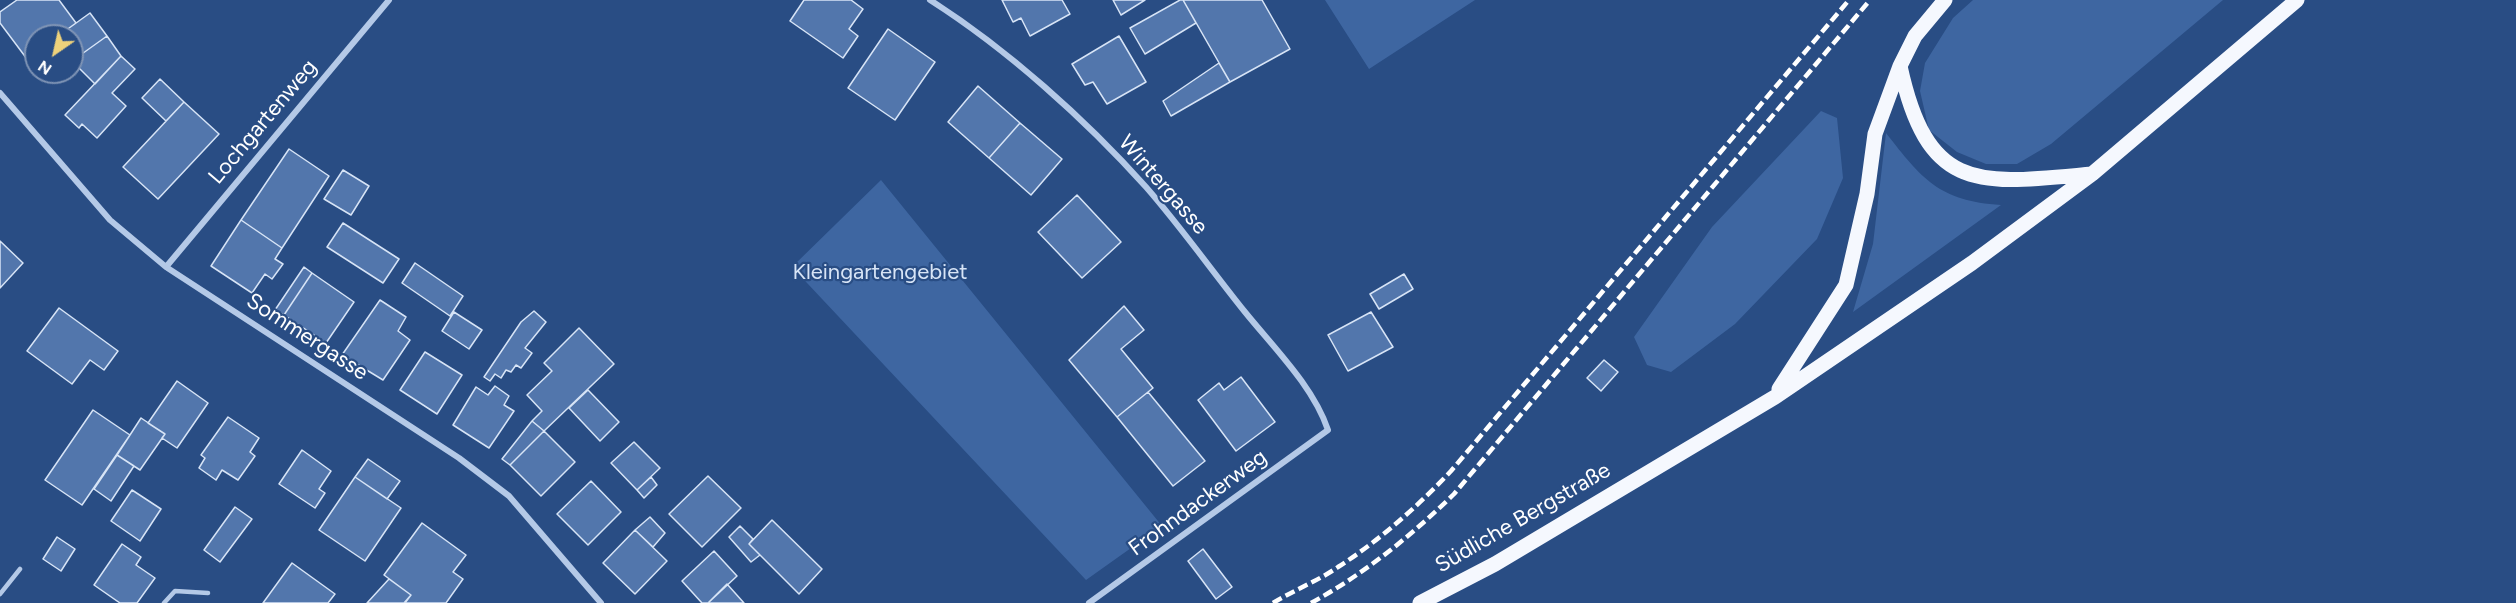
<!DOCTYPE html>
<html>
<head>
<meta charset="utf-8">
<style>
	body { margin:0 }
	#map { position:relative; width:2516px; height:603px; overflow:hidden; background:#294d84; font-family:Figtree,sans-serif }
	canvas { display:block }
	.north { position:absolute; left:24px; top:24px; width:60px; height:60px; box-sizing:border-box; background:#294d84; border:2px solid #7f94b5; border-radius:50%; rotate:214deg; font-size:16px; font-weight:700; line-height:24px; text-align:center; color:#fff }
	.north::after { content:''; display:block; margin:auto; width:21px; height:27px; background:#eed27b; clip-path:polygon(50% 0,100% 100%,50% 72%,0 100%) }
</style>
</head>
<body>
<div id="map">
<canvas width="2516" height="603"></canvas>
<div class="north">N</div>
</div>
<script>
const context = document.querySelector('canvas').getContext('2d');
context.lineJoin = 'round';
function fill(path, color) {
  context.fillStyle = color;
  context.fill(path, 'evenodd');
}
function stroke(path, color, width, dash) {
  context.strokeStyle = color;
  context.lineWidth = width;
  context.lineCap = dash ? 'butt' : 'round';
  context.setLineDash(dash || []);
  context.stroke(path);
}
function label(font, color, halo, rows, align = 'center') {
  context.font = font + ' Figtree,sans-serif';
  context.lineWidth = 4.5;
  context.setLineDash([]);
  context.textBaseline = 'middle';
  context.strokeStyle = halo;
  context.fillStyle = color;
  for (const [text, x, y, turn = 0] of rows) {
    context.save();
    context.translate(x, y);
    context.rotate((+turn || 0) * Math.PI / 180);
    context.textAlign = isNaN(turn) ? turn : align;
    if (halo) context.strokeText(text, 0, 0);
    context.fillText(text, 0, 0);
    context.restore();
  }
}
fill(new Path2D(`
	M1325,0H1475L1369,69Z
	M1973,0H2223L2051,144L2017,164H1986L1957,152L1929,130L1920,91L1925,63L1953,18Z
	M1821,111L1837,118L1843,178L1817,239L1735,324L1671,372L1647,365L1634,337L1712,227Z
	M1886,133C1922,179 1939,201 2001,205L1853,312L1873,244Z
	M881,180L1162,526L1086,580L792,267Z`), '#3e66a1');
const building = new Path2D(`
	M17,0H59L76,23L58,36H36V52L27,59L0,23V12Z
	M804,0H851L863,9L849,29L858,36L843,58L790,21Z
	M1002,0H1062L1070,14L1030,36L1021,18L1013,22Z
	M1113,0H1145L1121,15Z
	M1180,0H1183L1196,23L1145,54L1130,28Z
	M1183,0H1262L1290,49L1230,82Z
	M90,13L107,36L72,61V36H58Z
	M888,29L935,62L895,120L848,88Z
	M107,36L121,56L95,84L72,61Z
	M1119,36L1146,82L1107,104L1093,82L1085,85L1072,64Z
	M121,56L135,69L112,93L126,106L97,138L82,124L79,128L65,115Z
	M1219,63L1230,82L1171,116L1163,101Z
	M160,79L184,102L166,121L142,98Z
	M978,86L1020,123L989,158L948,122Z
	M184,102L219,134L158,199L123,167Z
	M1020,123L1062,159L1031,195L989,158Z
	M289,149L329,176L282,248L241,220Z
	M343,170L369,186L351,215L324,199Z
	M1077,195L1121,242L1082,278L1038,232Z
	M241,220L282,248L275,259L283,264L272,279L265,274L252,293L211,266Z
	M343,223L399,259L383,283L327,247Z
	M0,241L23,263L0,288Z
	M415,263L463,296L450,316L402,283Z
	M304,267L312,273L284,315L275,310Z
	M312,273L354,302L326,343L284,315Z
	M1404,274L1413,289L1379,309L1370,294Z
	M380,300L406,317L398,331L410,340L383,380L342,355Z
	M1124,306L1144,330L1121,349L1153,388L1117,417L1069,360Z
	M59,308L118,351L104,370L90,360L72,384L27,351Z
	M534,311L546,322L525,348L532,353L521,368L516,365L511,372L506,370L501,378L495,374L490,381L484,377L521,322Z
	M454,312L482,330L469,349L442,331Z
	M1371,312L1393,347L1348,371L1328,335Z
	M579,328L614,364L544,431L532,421L542,411L527,395L552,371L544,363Z
	M425,352L462,375L437,414L400,390Z
	M1604,360L1618,372L1601,391L1587,378Z
	M1241,377L1275,422L1236,451L1198,400L1219,383L1224,390Z
	M177,381L208,403L177,448L162,438L165,434L148,423Z
	M495,386L509,396L504,405L514,411L489,448L453,425L476,387L488,395Z
	M588,390L619,422L600,441L569,408Z
	M1148,392L1205,461L1173,486L1117,417Z
	M93,410L130,435L82,505L45,480Z
	M228,417L259,438L250,452L255,456L238,480L222,470L216,480L199,468L205,458L201,455Z
	M141,418L165,434L140,470L117,455Z
	M532,421L544,431L510,465L502,459Z
	M544,431L575,462L541,496L510,465Z
	M634,442L660,468L637,490L611,463Z
	M302,450L331,471L319,489L325,493L315,508L279,484Z
	M117,455L134,466L111,501L94,489Z
	M368,459L400,481L387,499L355,477Z
	M708,476L741,508L702,547L669,514Z
	M355,477L401,508L365,561L319,530Z
	M651,477L657,485L644,498L637,490Z
	M591,481L621,512L588,545L557,514Z
	M132,490L161,509L140,541L111,521Z
	M235,507L252,519L220,562L204,550Z
	M650,517L665,533L653,547L635,530Z
	M772,520L822,569L799,594L749,544Z
	M422,523L466,555L453,572L463,579L446,603H405L411,595L384,575Z
	M740,526L753,539L749,544L760,555L751,562L729,537Z
	M635,530L667,561L635,594L603,563Z
	M57,537L75,549L61,571L43,559Z
	M122,544L141,557L136,565L155,578L137,603H120L94,585Z
	M1203,549L1232,587L1216,599L1188,561Z
	M714,551L737,576L708,603H702L682,581Z
	M292,563L335,594L328,603H263Z
	M389,579L411,595L404,603H367Z
	M727,584L744,603H708Z`);
fill(building, '#5276ac');
stroke(building, '#d7e4f6', 1.5);
stroke(new Path2D(`
	M0,594L20,569
	M164,603L175,591L208,593`), '#b4c9e7', 4.5);
stroke(new Path2D(`
	M930,0C1007,49 1085,119 1146,187C1181,227 1212,271 1245,312C1274,348 1313,386 1328,430L1089,603
	M0,93L110,220L166,267L459,458L509,496L601,603
	M166,267L389,0`), '#b4c9e7', 6);
stroke(new Path2D(`
	M1900,66C1928,195 1980,184 2092,174
	M1779,389L1846,285L1867,194L1875,134L1900,66L1915,36L1945,0
	M1420,603L1495,564L1775,397L1972,263L2092,174L2297,0`), '#f5f8fe', 15);
stroke(new Path2D(`
	M1273,603C1294,590 1318,581 1338,567C1380,540 1417,507 1451,471L1849,0
	M1311,603C1364,574 1411,536 1454,494L1870,0`), '#fff', 4.5, [10, 4.5]);
label('22px', '#fff', '#294d84', [
	["Lochgartenweg",263,122,-50],
	["Wintergasse",1163,185,49],
	["Sommergasse",307,337,33],
	["Frohndackerweg",1198,503,-36],
	["Südliche Bergstraße",1523,518,-30]
]);
label('22px', '#d7e4f6', '#294d84', [
	["Kleingartengebiet",880,273]
]);
</script>
</body>
</html>
